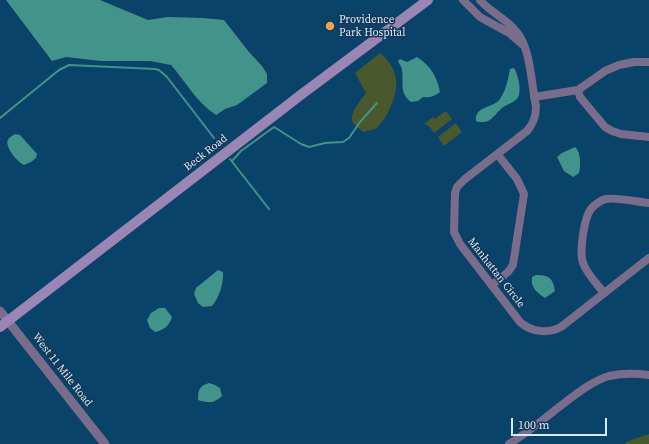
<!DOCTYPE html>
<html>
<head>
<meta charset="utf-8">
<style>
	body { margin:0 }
	#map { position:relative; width:649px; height:444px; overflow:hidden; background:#0a436a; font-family:"Source Serif 4",serif }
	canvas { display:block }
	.scale { position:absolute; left:511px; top:418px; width:96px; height:18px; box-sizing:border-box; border:2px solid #d4e9fb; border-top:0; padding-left:5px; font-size:12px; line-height:14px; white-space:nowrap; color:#d4e9fb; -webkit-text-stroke:3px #143855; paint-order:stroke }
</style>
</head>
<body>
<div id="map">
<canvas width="649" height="444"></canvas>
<div class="scale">100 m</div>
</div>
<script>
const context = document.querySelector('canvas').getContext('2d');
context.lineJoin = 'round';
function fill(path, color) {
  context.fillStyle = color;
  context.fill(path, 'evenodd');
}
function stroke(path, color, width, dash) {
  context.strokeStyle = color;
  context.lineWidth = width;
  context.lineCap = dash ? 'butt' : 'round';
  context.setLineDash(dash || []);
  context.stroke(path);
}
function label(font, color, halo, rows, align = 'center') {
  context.font = font + ' "Source Serif 4",serif';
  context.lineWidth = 3;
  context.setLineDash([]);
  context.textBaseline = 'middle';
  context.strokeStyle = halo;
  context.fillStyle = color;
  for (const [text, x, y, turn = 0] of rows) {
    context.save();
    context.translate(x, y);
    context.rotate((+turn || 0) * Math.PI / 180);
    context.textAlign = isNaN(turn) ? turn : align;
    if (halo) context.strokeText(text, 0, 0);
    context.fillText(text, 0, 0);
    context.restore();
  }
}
fill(new Path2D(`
	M380,53C402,71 399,92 387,114C384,119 379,127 375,129C371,130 366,131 363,132C360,129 354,126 353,122C348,114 362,99 366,93L355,73Z
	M446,111L452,119L434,133L429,126L424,124L433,117L435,119Z
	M456,123L462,132L444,146L438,137Z
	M649,434V444H624L631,440Z`), '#49592d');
fill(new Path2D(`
	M6,0H100L148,20L168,17L203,18L224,20L249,52L262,66L267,74V83L237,105L225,109L216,115C196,102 186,82 171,65L150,61H101L66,57L52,61Z
	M417,57C431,66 437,77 440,92C435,96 430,98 423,97L418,101L411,102C399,93 404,83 402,70C402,67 399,64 398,61L400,59L407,62Z
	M514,68C518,75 521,87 519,95C517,102 507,104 502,108C497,112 494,118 488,121C485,122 480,123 476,121C474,106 494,108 500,99C506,90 508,80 510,69Z
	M15,134L20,135L37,154L36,158L31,162L24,165C16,161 8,150 7,142L9,138Z
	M575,147C581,152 581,166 579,173L573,177L564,171L557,157L562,153Z
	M218,270L223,272C224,283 219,298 212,306L203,307L198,303L194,294L196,288Z
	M536,275C549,275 553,278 555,291L545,298C537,293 530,287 532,277Z
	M159,308H165L172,317C169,326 164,330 155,332L150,328L147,320L151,313Z
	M209,383L215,385L220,388L222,396C213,404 209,403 198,400C198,390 199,386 209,383Z`), '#42938a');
stroke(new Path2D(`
	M0,118L59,70L69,65L155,69L159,70L167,77L214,138
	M230,159L269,209
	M232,161L241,151L274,127L301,144L309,147L325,143L343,142L349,138L360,122L377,103`), '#42938a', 2);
stroke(new Path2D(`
	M463,0L480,17L509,33L523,45
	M480,0C490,12 505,18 515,30C531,46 531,84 536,106C536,116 534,123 527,131L465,179L457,187L455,193L454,232L460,244L520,322C531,332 548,334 561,327L649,258
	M578,90L580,97L605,127L612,131L621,134L649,137
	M534,97L578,90L605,71L619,65L634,62H649
	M492,285L508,272L513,265L524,194L517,179L498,155
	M604,293C597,284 587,274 583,263C579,252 584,218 591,209C594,205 601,200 606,199C616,197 638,202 649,203
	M509,444C527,433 543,420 559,407C575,395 590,382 609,376C622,373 635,373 649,375`), '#7a6d8b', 8);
stroke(new Path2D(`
	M0,311L105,444`), '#7a6d8b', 9);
stroke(new Path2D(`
	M0,327L302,94L428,0`), '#9b85b5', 10);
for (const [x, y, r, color] of [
	[330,26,5,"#f5a246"]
]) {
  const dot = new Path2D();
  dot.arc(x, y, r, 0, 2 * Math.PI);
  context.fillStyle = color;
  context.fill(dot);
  stroke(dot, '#143855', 1.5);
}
label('11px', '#d4e9fb', '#143855', [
	["Providence",339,20],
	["Park Hospital",339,33]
], 'left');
label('11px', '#d4e9fb', '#143855', [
	["Beck Road",206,153,-38],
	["Manhattan Circle",496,273,52],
	["West 11 Mile Road",62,370,52]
]);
</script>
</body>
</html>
